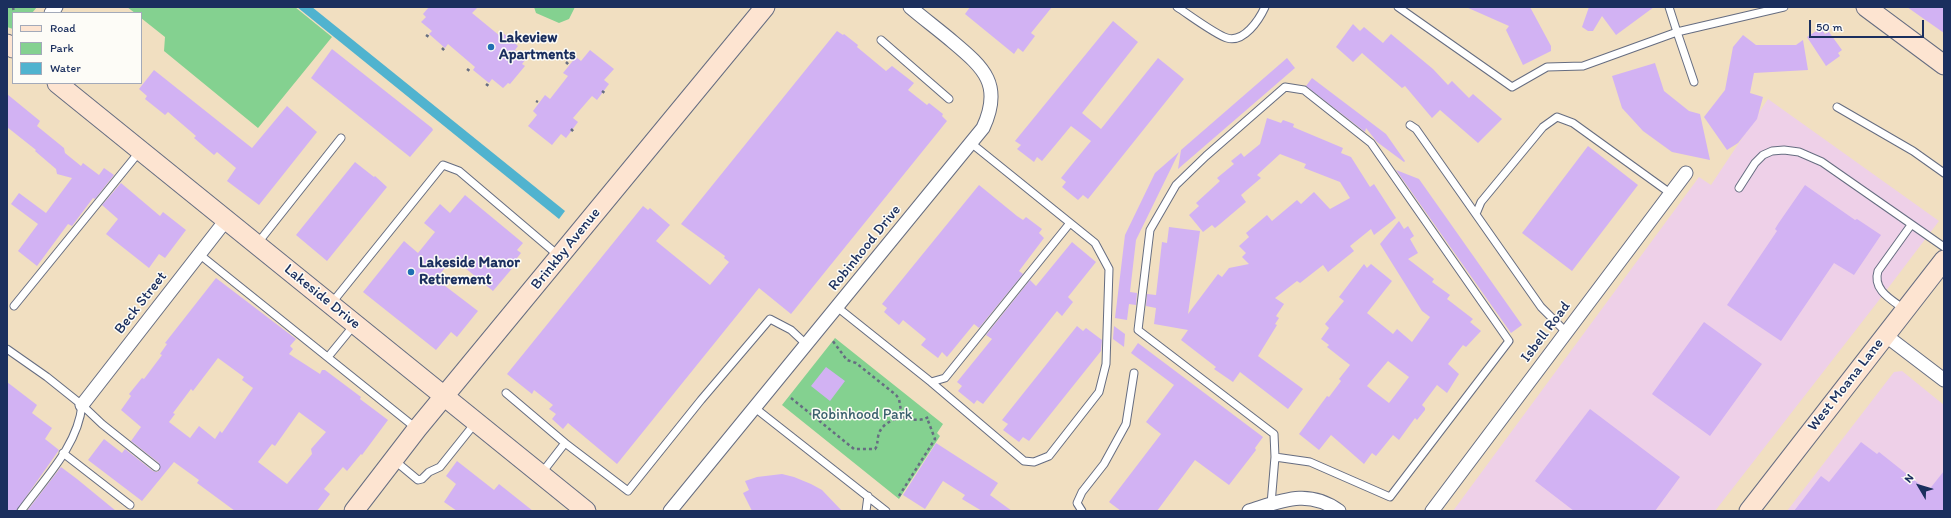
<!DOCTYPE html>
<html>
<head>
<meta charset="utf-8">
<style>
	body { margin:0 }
	#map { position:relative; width:1951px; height:518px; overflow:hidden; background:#f1dfc1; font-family:Itim,sans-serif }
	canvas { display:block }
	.frame { position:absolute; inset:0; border:8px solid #1b2f5e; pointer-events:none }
	.legend { position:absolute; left:12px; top:12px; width:130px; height:72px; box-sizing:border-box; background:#fdfcf7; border:1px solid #a3aaba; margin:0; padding:5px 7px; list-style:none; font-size:12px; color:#1b2f5e }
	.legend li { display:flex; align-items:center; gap:8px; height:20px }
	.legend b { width:20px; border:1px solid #a3aaba }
	.north { position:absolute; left:1899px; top:466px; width:40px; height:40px; -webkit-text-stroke:3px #fdfcf7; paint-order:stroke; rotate:308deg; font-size:11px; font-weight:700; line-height:16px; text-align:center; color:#1b2f5e }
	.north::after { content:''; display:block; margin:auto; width:14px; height:18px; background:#1b2f5e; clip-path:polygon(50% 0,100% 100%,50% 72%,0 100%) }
	.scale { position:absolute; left:1809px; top:20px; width:115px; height:18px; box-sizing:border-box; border:2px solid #1b2f5e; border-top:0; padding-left:5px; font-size:12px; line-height:14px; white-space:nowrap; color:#1b2f5e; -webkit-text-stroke:3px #fdfcf7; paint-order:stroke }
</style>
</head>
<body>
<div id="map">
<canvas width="1951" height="518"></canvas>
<div class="frame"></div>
<ul class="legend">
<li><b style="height:5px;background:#fde4d1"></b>Road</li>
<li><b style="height:11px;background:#84d190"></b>Park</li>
<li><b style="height:11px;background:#50b3cf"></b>Water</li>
</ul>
<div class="north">N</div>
<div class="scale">50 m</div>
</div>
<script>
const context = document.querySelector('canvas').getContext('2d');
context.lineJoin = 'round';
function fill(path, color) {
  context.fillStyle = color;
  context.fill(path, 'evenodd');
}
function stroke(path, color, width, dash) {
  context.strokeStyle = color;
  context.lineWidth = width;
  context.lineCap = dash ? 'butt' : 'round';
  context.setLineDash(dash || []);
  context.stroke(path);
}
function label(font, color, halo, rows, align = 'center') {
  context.font = font + ' Itim,sans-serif';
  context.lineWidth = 3;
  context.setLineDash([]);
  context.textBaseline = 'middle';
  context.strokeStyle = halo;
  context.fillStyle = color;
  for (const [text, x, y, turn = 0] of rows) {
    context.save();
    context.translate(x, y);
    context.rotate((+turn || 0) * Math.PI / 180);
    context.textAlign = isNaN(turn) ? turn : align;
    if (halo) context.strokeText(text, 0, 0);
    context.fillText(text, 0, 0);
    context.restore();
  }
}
fill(new Path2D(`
	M1768,99L1939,221L1876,304L1715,511H1453L1699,177L1711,185Z
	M1902,371L1944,405V511H1787L1894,372Z`), '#eed0e8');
fill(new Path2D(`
	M7,7H37L32,13H13V29L7,27Z
	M127,7H295L332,37L258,128L164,51L165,37L141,18V13H135Z
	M534,7H575L569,19L559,23L536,13Z
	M835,338L943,424L937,433L940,436L899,499L782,405Z`), '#84d190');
fill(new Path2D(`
	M297,7H312L565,211L559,219Z`), '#50b3cf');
fill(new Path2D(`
	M429,7H478L472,13L500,36L503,33L518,46L515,50L526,59L522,64L525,66L510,84L508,83L503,88L492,79L489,83L473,70L475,67L448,44L445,48L429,34L432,31L421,22L426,17L423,14Z
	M970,7H1052L1031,33L1035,36L1023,52L1018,48L1014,54L965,14Z
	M1466,7H1530L1551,46V51L1523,65L1506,30L1509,26Z
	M1589,7H1654L1616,35L1602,16L1593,31H1588L1582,27Z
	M1907,7H1944V33Z
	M1113,21L1138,42L1082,113L1101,129L1158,58L1184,79L1088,199L1083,195L1078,200L1062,187L1066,182L1061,178L1091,141L1071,126L1042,161L1037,157L1034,162L1017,149L1021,145L1015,141Z
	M1353,24L1360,31L1364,27L1383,43L1391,34L1433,69L1448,85L1452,81L1469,98L1473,94L1502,119L1478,143L1440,110L1432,118L1405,86L1402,88L1362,53L1353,62L1336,47Z
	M1821,28L1825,34L1829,32L1842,50L1838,53L1840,56L1826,66L1807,37Z
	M837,31L843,35L844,34L858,45L857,47L886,71L892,66L914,83L908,90L927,105L929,103L943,114L942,116L947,121L791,314L759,288L617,464L568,423L563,429L552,419L556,414L549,409L553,405L534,390L532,394L507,374L643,206L648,210L650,208L670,225L656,241L710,285L729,262L724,258L725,256L681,224Z
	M1743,35L1756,45H1796L1803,40L1808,70L1754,73L1750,93L1763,97L1757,119L1738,143L1727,150L1704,117L1725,90L1733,47Z
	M332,49L432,128L433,130L410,157L311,78Z
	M590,50L614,69L604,80L609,84L597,100L592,96L573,118L578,122L566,138L561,134L552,145L528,126L537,115L533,111L545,95L550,99L568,76L563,73L576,57L581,61Z
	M1287,58L1295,68L1178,169L1181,150Z
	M1655,63L1664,91L1689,111L1700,114L1710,160L1672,152L1643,131L1622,108L1612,76Z
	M154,70L252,148L287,106L317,132L259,205L227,181L236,168L217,152L214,155L194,138L196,136L168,112L165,115L145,99L147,96L139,89Z
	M1312,78L1386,134L1405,161L1404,162L1377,142L1366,128L1365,132L1306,86Z
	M7,94L40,121L37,126L64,148L65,153L81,166L83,163L99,175L104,168L114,175L95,199L93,198L72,226L68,224L37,266L18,251L38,224L11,204L19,193L46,213L72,178L57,174L56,169L35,151L36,150L7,127Z
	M1267,118L1281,123L1283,120L1294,124L1293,127L1343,148L1341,153L1351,157L1370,187L1374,184L1396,218L1374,235L1371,229L1350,246L1354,251L1328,272L1323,265L1300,283L1297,281L1275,298L1284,304L1276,316L1279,318L1275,324L1277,325L1258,356L1303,389L1288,409L1240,372L1233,382L1214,369L1216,367L1181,340L1188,330L1154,324L1156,308L1146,306L1147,294L1156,295L1162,242L1167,243L1169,227L1200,231L1188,314L1218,274L1222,277L1229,268L1249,264L1242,257L1246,253L1239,246L1249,237L1246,233L1267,215L1272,221L1297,200L1301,204L1314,192L1330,209L1350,198L1340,182L1304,168L1306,164L1280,154L1257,175L1261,178L1241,195L1246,202L1220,224L1215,228L1212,225L1203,232L1189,215L1199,206L1196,203L1220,181L1217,178L1234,164L1231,161L1241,153L1244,157L1260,144Z
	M1588,146L1638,185L1572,271L1522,233Z
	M1179,152L1136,240L1130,292L1137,293L1136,305L1129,304L1127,320L1115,318L1125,235L1155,173Z
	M355,162L374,177L375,176L387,187L327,261L296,235Z
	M1396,170L1419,179L1522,325L1511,333Z
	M121,183L160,216L163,212L186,230L165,258L159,254L149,268L106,234L118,219L102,205Z
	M979,185L1017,216L1023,220L1026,217L1042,229L1039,233L1044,238L1019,271L1023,274L979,328L974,324L947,357L942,352L938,358L921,345L926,339L903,320L899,325L884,312L887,308L882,304Z
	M1805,185L1855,220L1857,219L1881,235L1854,275L1834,263L1781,341L1727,305L1777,231L1775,229L1778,224Z
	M465,195L523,243L517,250L521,253L513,263L515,265L493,291L453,258L436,279L478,311L457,337L451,332L436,350L363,292L404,241L418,253L435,232L424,223L440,204L450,213Z
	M1399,221L1404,229L1408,226L1414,236L1410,239L1418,253L1408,259L1434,279L1432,282L1450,295L1447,299L1473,319L1470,322L1481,331L1466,347L1463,345L1448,364L1459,374L1447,393L1437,385L1422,405L1425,408V410L1417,420L1415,418L1399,440L1393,435L1376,456L1372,453L1364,464L1331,435L1319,450L1299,434L1327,396L1329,397L1341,381L1339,379L1350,365L1327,347L1329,345L1321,339L1329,328L1325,324L1344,301L1339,297L1364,264L1367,268L1371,264L1392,281L1367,313L1393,334L1397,329L1412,342L1430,317L1422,311L1380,244ZM1388,361L1409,377L1389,403L1367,386Z
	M1072,242L1096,262L1068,297L1073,302L1062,316L1057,311L983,404L977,400L974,404L958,391L962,386L957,382L992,339L986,335L1030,280L1036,286Z
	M216,278L296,339L290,346L293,349L289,354L320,374L322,370H325L361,397L360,399L388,420L362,455L361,454L347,471L343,467L324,489L330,494L317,511H235L197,483L199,480L174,462L142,501L88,460L104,439L122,453L125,449L153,471L157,472L160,470L159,463L131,441L141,427L121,410L131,396L129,394L142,378L144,379L162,355L160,354L167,344L165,343ZM218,358L244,377L242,380L253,388L222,433L220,431L215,439L199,426L190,438L169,422L175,414L173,413L191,389L193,391ZM299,412L326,432L311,449L312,454L287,484L258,462L272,444L275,446Z
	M1704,322L1762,364L1710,436L1652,394Z
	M1077,326L1083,331L1086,328L1102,340L1101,351L1029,441L1023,437L1019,442L1003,430L1008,424L1002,420Z
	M1114,326L1125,334L1124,347L1113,339Z
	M1138,343L1263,437L1255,448L1256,450L1229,485L1195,460L1157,511H1121L1109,502L1161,434L1146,422L1174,385L1131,353Z
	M826,367L845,381L830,401L811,386Z
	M7,382L37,405L32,413L52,428L45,439L59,450L16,511H7Z
	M1590,409L1680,477L1655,511H1574L1535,481Z
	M1861,442L1877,454L1879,452L1928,491L1944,471V511H1794L1821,476L1829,482Z
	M936,443L998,483L990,495L1012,511H982L962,499L965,495L943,481L925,509L903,495Z
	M457,461L494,490L499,484L533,511H457L444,502L456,484L446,476Z
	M61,467L77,479L116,511H27Z
	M782,474L794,477L811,484L822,490L842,511H752L743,493L749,490L745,481L757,477Z`), '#d2b2f3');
const lane = new Path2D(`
	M1177,7C1188,14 1216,35 1227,38C1244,43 1259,20 1265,7
	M1398,7L1512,87L1547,67L1583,66L1677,32L1669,7
	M881,40L949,99
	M1694,82L1677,32L1784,7
	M1285,87L1304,90L1371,143L1509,341L1390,497L1310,462L1275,457L1274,434L1138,330L1150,230L1176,185L1206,156Z
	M1837,107L1913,151L1944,173
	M1410,125L1416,129L1541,307L1566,332
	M1739,188L1755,163L1763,155L1772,151L1784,150L1799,152L1822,162L1944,247
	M1476,214L1481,202L1543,127L1557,117L1573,123L1670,193
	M257,244L341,138
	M199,254L417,429
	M331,304L443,165L459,171L559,256
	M14,306L140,151
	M837,307L931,382L945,378L1070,223
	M1904,309C1892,300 1872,290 1878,271L1911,225
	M7,349L47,377L82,405L102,424L156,467
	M328,357L355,324
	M931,382L1024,461L1034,462L1049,456L1099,392L1106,364L1109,269L1095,243L971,143
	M506,393L565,443
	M755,408L886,511
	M63,453L130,505
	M394,460L418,480L422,479L429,472L440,467L476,422
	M541,474L565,443L628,491L701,400L770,319L791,330L807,345
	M1271,504L1275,457
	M21,511C44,479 78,446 82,405
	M866,511L868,496
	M1082,511L1077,503L1082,492L1104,464L1126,424L1134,373`);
const street = new Path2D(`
	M51,13L56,7
	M1885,335L1944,380
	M82,405L226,220
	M670,511L983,128C1003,85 984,68 953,42C939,30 924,19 910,7
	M1249,511C1281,501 1308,488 1339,511
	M1432,511L1686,173`);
const secondary = new Path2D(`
	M1866,7L1944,65
	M7,44L13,48
	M57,83L586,511
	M354,511L417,429L765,7
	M1749,511L1944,260`);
stroke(lane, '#666d81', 9);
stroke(street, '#666d81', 15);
stroke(secondary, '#666d81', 21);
stroke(new Path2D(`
	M13,7L14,13
	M426,35L429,37
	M442,48L445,51
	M566,62L569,65
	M467,69L471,72
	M486,84L490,87
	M602,91L606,94
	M536,101L538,102
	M571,129L575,133
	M791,398L854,449H875C878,445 877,442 878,437C880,425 891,420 902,417L899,399L896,395L856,363L847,360L832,340
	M902,417C913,420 921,422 930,416
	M899,496L935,439L927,418`), '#666d81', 2.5, [3, 3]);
stroke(lane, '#fff', 7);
stroke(street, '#fff', 13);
stroke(secondary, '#fde4d1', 19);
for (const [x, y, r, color] of [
	[491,47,4,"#1f6fb2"],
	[411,272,4,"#1f6fb2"]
]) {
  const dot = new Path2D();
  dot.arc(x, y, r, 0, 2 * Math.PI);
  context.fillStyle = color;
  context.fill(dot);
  stroke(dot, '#fdfcf7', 1.5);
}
label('bold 15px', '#1b2f5e', '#fdfcf7', [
	["Lakeview",499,38],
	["Apartments",499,55],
	["Lakeside Manor",419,263],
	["Retirement",419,280]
], 'left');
label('15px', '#1b2f5e', '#fdfcf7', [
	["Robinhood Drive",865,248,-51],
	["Brinkby Avenue",566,249,-51],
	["Lakeside Drive",322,297,39],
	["Beck Street",141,303,-52],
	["Isbell Road",1546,332,-53],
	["West Moana Lane",1846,385,-52]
]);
label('15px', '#3a606d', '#fdfcf7', [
	["Robinhood Park",862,415]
]);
</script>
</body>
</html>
